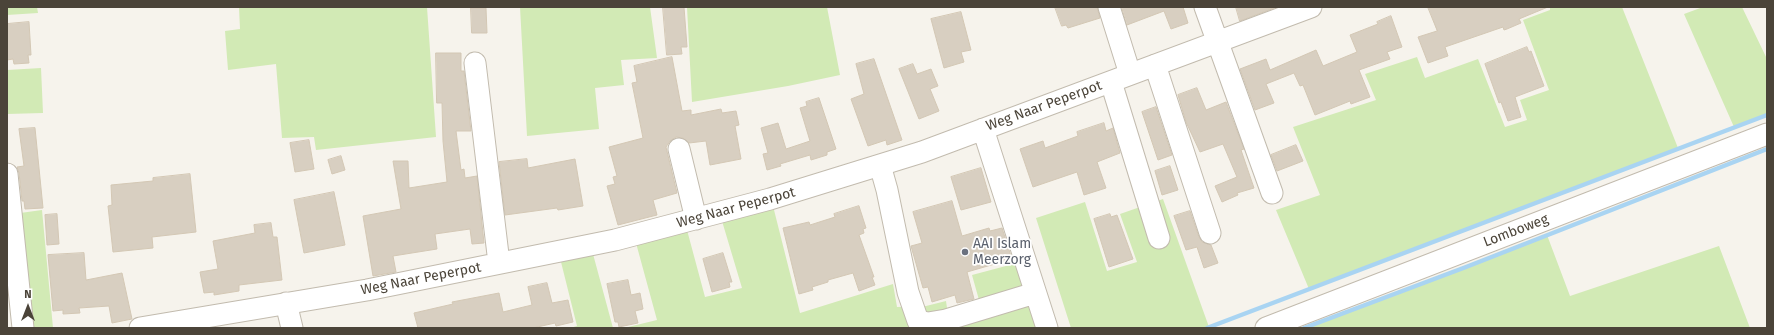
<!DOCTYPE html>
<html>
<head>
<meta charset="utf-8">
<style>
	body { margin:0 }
	#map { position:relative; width:1774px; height:335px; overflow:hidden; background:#f6f3ec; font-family:"Fira Sans",sans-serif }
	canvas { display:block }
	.frame { position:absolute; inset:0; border:8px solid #4b4439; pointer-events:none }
	.north { position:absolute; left:8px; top:287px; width:40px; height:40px; -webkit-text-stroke:3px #fff; paint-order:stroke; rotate:0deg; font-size:11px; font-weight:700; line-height:16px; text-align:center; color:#4b4439 }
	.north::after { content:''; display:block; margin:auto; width:14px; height:18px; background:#4b4439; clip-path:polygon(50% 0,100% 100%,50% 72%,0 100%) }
</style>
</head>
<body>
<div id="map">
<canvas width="1774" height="335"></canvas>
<div class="frame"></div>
<div class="north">N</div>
</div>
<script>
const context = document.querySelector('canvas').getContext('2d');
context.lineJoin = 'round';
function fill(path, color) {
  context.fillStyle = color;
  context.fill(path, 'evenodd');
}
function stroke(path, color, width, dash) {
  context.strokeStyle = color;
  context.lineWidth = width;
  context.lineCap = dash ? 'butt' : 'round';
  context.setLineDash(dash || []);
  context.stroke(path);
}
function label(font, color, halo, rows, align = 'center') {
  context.font = font + ' "Fira Sans",sans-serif';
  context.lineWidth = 3.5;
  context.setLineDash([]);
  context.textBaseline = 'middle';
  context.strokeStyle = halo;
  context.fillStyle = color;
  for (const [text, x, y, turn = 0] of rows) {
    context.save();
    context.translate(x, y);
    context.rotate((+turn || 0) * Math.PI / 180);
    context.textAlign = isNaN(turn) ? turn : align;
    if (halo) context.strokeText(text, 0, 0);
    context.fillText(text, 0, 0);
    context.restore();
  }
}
fill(new Path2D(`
	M7,7H37L38,13L7,15Z
	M239,7H427L436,137L316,150L314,137L282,138L276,64L228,70L225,31L240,29Z
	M520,7H650L657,58L621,60L624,85L595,88L599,129L527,136Z
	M687,7H827L840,75L788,86L692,102Z
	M1550,7H1622L1678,148L1309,289L1276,210L1320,195L1293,127L1376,100L1365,74L1417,57L1425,78L1478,59L1505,127L1527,120L1520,100L1549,90L1523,20L1550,10Z
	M1703,7H1742L1767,59V115L1734,127L1684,14Z
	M41,68L43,113L7,114V70Z
	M1163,199L1209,327L1071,328L1036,218L1085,202L1107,271L1137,262L1120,214Z
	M773,206L800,313L893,284L897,307L926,306L946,301L947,308L979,300L972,275L1021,262L1040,328H624L657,320L636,243L687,230L705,297L742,288L722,221Z
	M42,210L53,328H26L13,214Z
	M1547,235L1570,296L1719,246L1750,328H1304Z
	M593,254L613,328H570L577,326L561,262Z`), '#d2eab5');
stroke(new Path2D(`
	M1207,328L1767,115
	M1304,328L1466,267L1767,149`), '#a9d4f2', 4.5);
const building = new Path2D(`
	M663,7H684L687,47H681L682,54L667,55Z
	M1055,7H1097L1100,18L1068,28L1066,25L1062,26Z
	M1122,7H1183L1188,23L1171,29L1164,11L1127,25Z
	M1236,7H1277L1240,21Z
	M1428,7H1548L1519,19L1521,23L1507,29L1504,30L1503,27L1445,47L1448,56L1428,63L1418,37L1437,31Z
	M471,8H486L487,33H472Z
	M961,12L971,50L961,52L964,62L944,68L931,19Z
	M1391,16L1402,47L1387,52L1390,59L1359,70L1370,97L1351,104L1350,101L1315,115L1303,85L1300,86L1294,73L1266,84L1274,103L1255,110L1240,69L1266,59L1270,70L1316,50L1323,66L1357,52L1350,35L1378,24L1377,22Z
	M29,22L31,55H28L29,63L14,64L13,59L7,60V24Z
	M1527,47L1529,52L1531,51L1544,86L1515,97L1521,117L1508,121L1501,102L1499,103L1485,64Z
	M436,53H461V71H464L471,131H456L461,170L464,169L465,178L477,176L484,243L472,244L470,229L435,234L437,249L393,256L396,272L373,276L363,216L401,209L393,161H408L409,188L447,182L443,141L442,103H437Z
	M672,57L682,111L691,110V115L721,109L722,113L736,111L739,125L735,126L741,159L710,165L706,141L689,143L683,138L676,137L670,141L666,147L677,193L653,200L657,215L618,225L607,186L615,184L613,177L617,176L609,147L643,138L632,83L637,82L634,66Z
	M874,59L902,140L887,145L886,140L868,146L851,99L864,94L856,64Z
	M913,64L917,74L931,69L938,86L930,89L939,111L919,119L899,69Z
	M1197,88L1206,110L1226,102L1244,149L1241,150L1254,188L1237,193L1238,195L1222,202L1215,186L1237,177L1223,144L1200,152L1186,122L1178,95Z
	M819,98L836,149L827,152V155L811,160L810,155L780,164L781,166L767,170L763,154L768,153L761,128L778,123L786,149L810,141L800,108L807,106L806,102Z
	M1156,107L1172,155L1158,160L1142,112Z
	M1104,123L1106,131L1113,128L1120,153L1097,162L1106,188L1084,195L1077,172L1033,187L1020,149L1043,141L1045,148L1078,136L1077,132Z
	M35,128L43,208L25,209L24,201H22L19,173L17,167L24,166L19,129Z
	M309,140L314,169L295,172L290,143Z
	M1296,145L1303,161L1277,171L1271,155Z
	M341,156L345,170L332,174L328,160Z
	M527,159L528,168L575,159L583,206L558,210L557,208L505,215L499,162Z
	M1170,166L1178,190L1162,195L1155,171Z
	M981,168L991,202L961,210L951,177Z
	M190,174L196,232L152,237L153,248L113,252L108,206L112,205L111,185L153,181V178Z
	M334,192L345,245L304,253L294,200Z
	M952,201L962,236L989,228L990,231L1002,228L1012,259L967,272L974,299L957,303L955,295L932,302L928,287L923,288L911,246L922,243L913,212Z
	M859,206L866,228L863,229L864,233L859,235L874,277H872L875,285L859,291L853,273L828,280V282L812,287L813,290L799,294L783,228L809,222L810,225L835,217L834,214Z
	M1190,211L1199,237L1202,242L1211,245L1218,263L1204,268L1197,247L1186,250L1174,216Z
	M57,214L59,244L47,245L45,215Z
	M1110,214L1111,217L1117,215L1133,259L1109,267L1094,219Z
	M271,223L273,237H277L282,280L239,285V291L214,295V292L204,293L200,272L218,269L213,241L255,233L254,225Z
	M84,253L86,280L122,273L132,319L112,323L109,306L79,308L80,313L63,314V310L53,311L48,255Z
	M723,253L732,282H729L730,287L712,292L703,259Z
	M628,280L631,295L640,293L643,309L635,311L638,323L619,327L618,322H615L607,284Z
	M547,283L552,303L568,300L573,322L556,326L555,323L533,328H418L414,313L453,304L452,302L499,293L503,312L532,305L528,287Z`);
fill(building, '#d8cfc1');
stroke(building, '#d3c7b4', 1);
const minor = new Path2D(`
	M1109,7L1130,74
	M1205,7L1272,193
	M475,63L499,263
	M1155,65L1210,233
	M1111,82L1159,238
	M983,129L1047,328
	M679,149L696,219
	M880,165L887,190L908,292L918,321L928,323L946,320L1035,293
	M7,174L23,328
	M286,303L292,328
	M140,328L367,290L615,240L770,199L922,152L1311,7
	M1266,328L1767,134`);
stroke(minor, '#c2bbae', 23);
stroke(minor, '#fff', 21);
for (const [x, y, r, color] of [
	[965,252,4,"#6b7280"]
]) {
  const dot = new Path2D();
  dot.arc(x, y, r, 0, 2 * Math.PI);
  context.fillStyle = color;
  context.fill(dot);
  stroke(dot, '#fff', 1.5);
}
label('14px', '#4b4439', '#fff', [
	["Weg Naar Peperpot",1044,106,-20],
	["Weg Naar Peperpot",736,208,-15],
	["Lomboweg",1516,231,-21],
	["Weg Naar Peperpot",421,279,-11]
]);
label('14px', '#5b616d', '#fff', [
	["AAI Islam",973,244],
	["Meerzorg",973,260]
], 'left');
</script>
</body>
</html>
